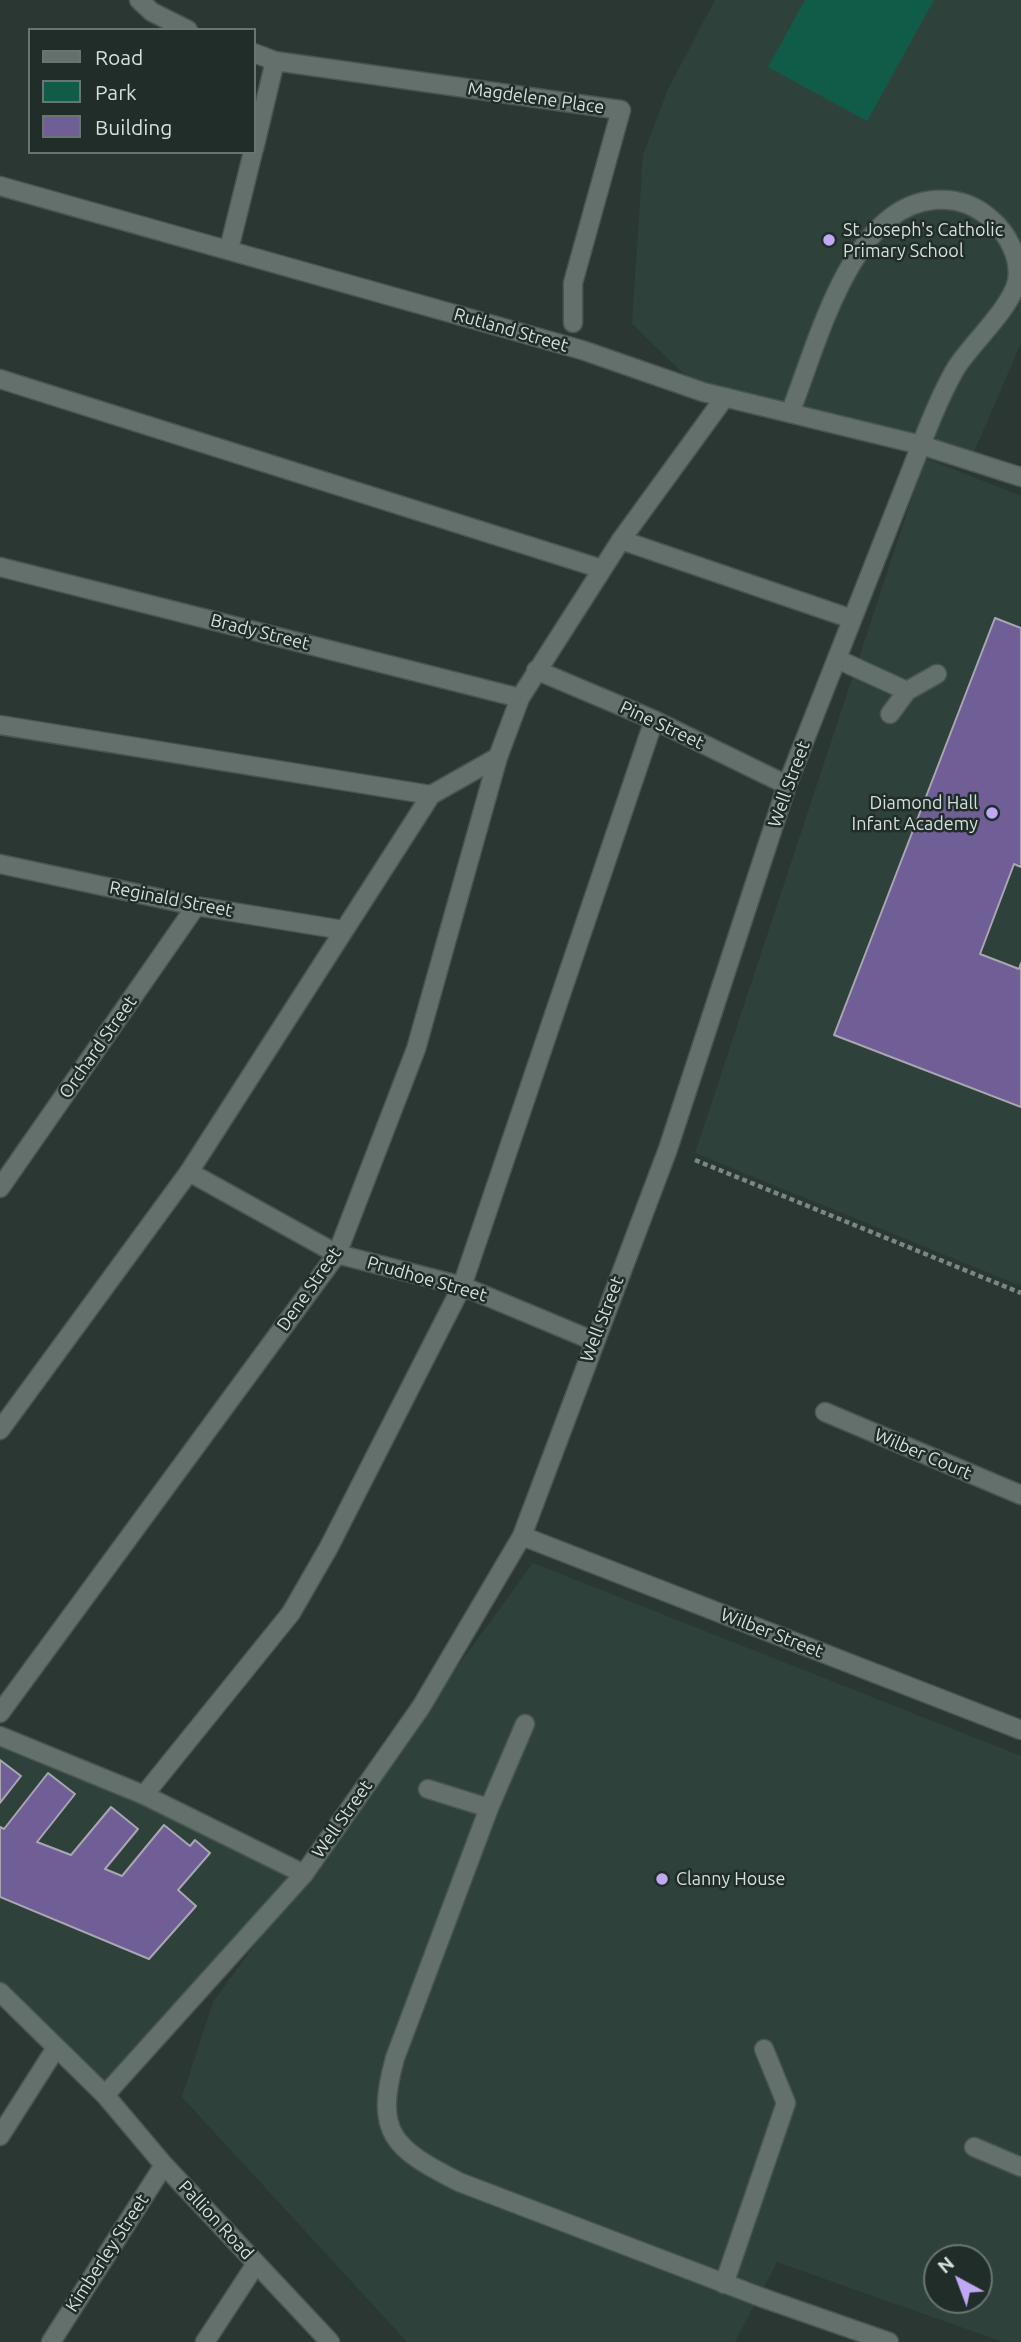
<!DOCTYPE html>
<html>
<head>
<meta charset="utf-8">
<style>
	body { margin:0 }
	#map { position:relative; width:1021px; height:2342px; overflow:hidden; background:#2b3733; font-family:Ubuntu,sans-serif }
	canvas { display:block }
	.legend { position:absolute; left:28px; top:28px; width:228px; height:126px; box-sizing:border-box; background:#212d29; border:2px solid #6a7471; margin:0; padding:9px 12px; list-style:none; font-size:21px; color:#d7dfdc }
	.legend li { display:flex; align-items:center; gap:14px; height:35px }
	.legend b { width:35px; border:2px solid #6a7471 }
	.north { position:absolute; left:923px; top:2244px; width:70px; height:70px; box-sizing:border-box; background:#212d29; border:2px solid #6a7471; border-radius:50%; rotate:319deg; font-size:19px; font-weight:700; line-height:28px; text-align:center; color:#d7dfdc }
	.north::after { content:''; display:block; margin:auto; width:24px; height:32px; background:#c0a8f4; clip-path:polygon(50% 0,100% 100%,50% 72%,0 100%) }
</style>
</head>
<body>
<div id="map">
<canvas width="1021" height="2342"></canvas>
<ul class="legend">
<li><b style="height:9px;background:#63706b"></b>Road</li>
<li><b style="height:19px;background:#115c49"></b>Park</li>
<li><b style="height:19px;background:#705e97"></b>Building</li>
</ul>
<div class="north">N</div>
</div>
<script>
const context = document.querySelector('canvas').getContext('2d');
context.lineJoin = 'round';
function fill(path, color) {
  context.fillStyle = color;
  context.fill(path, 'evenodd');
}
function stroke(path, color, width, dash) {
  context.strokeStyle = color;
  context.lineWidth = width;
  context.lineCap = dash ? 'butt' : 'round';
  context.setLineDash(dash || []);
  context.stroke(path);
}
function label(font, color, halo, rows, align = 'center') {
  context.font = font + ' Ubuntu,sans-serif';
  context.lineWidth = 5;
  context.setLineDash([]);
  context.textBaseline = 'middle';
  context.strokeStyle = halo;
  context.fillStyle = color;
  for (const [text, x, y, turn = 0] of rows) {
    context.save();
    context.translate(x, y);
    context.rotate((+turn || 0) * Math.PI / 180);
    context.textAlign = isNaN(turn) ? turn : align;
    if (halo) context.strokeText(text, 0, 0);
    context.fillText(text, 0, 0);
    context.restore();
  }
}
fill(new Path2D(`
	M715,0H1021V343L971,459L703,392L632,324L643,155L668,89Z
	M925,458L1021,496V1286L695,1153Z
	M533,1563L1021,1756V2342H1003L777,2262L735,2342H407L182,2097L213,2002ZM937,2258H979V2300H937Z
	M0,1737L304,1874L105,2095L0,1992Z`), '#2e423b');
fill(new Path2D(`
	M805,0H934L867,121L768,67Z`), '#115c49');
const building = new Path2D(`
	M995,618L1021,628V867L1014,864L980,954L1019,969L1021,963V1107L834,1035Z
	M0,1760L21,1776L0,1803Z
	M48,1773L75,1794L37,1842L71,1855L111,1807L138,1829L105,1869L122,1876L164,1825L190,1846L195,1840L210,1853L178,1890L196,1906L149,1959L0,1897V1827L4,1829Z`);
fill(building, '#705e97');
stroke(building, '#a9a6b2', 2);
const service = new Path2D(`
	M0,379L602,569
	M790,413C817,346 850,207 934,200C956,198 975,204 992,220C1007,233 1021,258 1017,281C1011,308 972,343 956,368C942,392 931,419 921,445
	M621,540L852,619
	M837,659L907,691
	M890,714L907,691L937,674
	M0,725L431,795
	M0,1430L189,1172L431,795L498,757
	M525,1724L489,1808L395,2058C374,2134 393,2148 459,2182L763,2298
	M0,1736L144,1795L304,1874
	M428,1789L489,1808
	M144,1795L291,1613L329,1547L462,1286L654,720
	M0,2136L56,2048
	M974,2147L1021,2167
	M724,2284L786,2103L764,2049
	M205,2342L256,2264`);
const minor = new Path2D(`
	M139,0L152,12L188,30
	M254,53L275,61L621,110L573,283V323
	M254,149L275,61
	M0,186L582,350L703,392L921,445L1021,477
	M229,249L253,152
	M0,567L520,698
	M536,670L654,720L787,785
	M0,864L196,906L343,930
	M189,1172L337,1254L462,1286L594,1341
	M0,1188L196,906
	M825,1412L1021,1495
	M522,1536L1021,1730
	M0,1713L337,1254L416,1049L498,757L520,698L621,540L725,397
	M105,2095L304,1874L421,1707L522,1536L668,1149L787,785L921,445
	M763,2298L889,2342
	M51,2342L164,2165`);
const tertiary = new Path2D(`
	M0,1992L105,2095L164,2165L330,2342`);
stroke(service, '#4a5550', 21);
stroke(minor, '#4a5550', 21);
stroke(tertiary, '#4a5550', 21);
stroke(new Path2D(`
	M695,1160L1021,1293`), '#7c8683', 4.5, [5, 3.5]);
stroke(service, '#63706b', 18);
stroke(minor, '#63706b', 18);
stroke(tertiary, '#63706b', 18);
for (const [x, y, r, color] of [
	[829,240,7,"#c0a8f4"],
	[992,813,7,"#c0a8f4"],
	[662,1879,7,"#c0a8f4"]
]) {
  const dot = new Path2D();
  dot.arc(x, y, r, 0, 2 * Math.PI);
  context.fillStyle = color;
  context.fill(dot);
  stroke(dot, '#212d29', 2.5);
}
label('18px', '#d7dfdc', '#212d29', [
	["Magdelene Place",536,98,8],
	["Rutland Street",511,330,16],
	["Brady Street",260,632,14],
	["Pine Street",662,725,25],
	["Well Street",789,784,-70],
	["Reginald Street",171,899,11],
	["Orchard Street",98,1047,-55],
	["Prudhoe Street",427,1279,16],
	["Dene Street",309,1289,-55],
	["Well Street",602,1319,-69],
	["Wilber Court",923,1454,23],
	["Wilber Street",772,1633,21],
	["Well Street",342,1819,-55],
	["Pallion Road",216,2220,47],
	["Kimberley Street",107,2253,-57]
]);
label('18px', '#d7dfdc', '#212d29', [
	["St Joseph's Catholic",843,230],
	["Primary School",843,251],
	["Diamond Hall",978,803,"right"],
	["Infant Academy",978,824,"right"],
	["Clanny House",676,1879]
], 'left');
</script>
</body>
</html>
